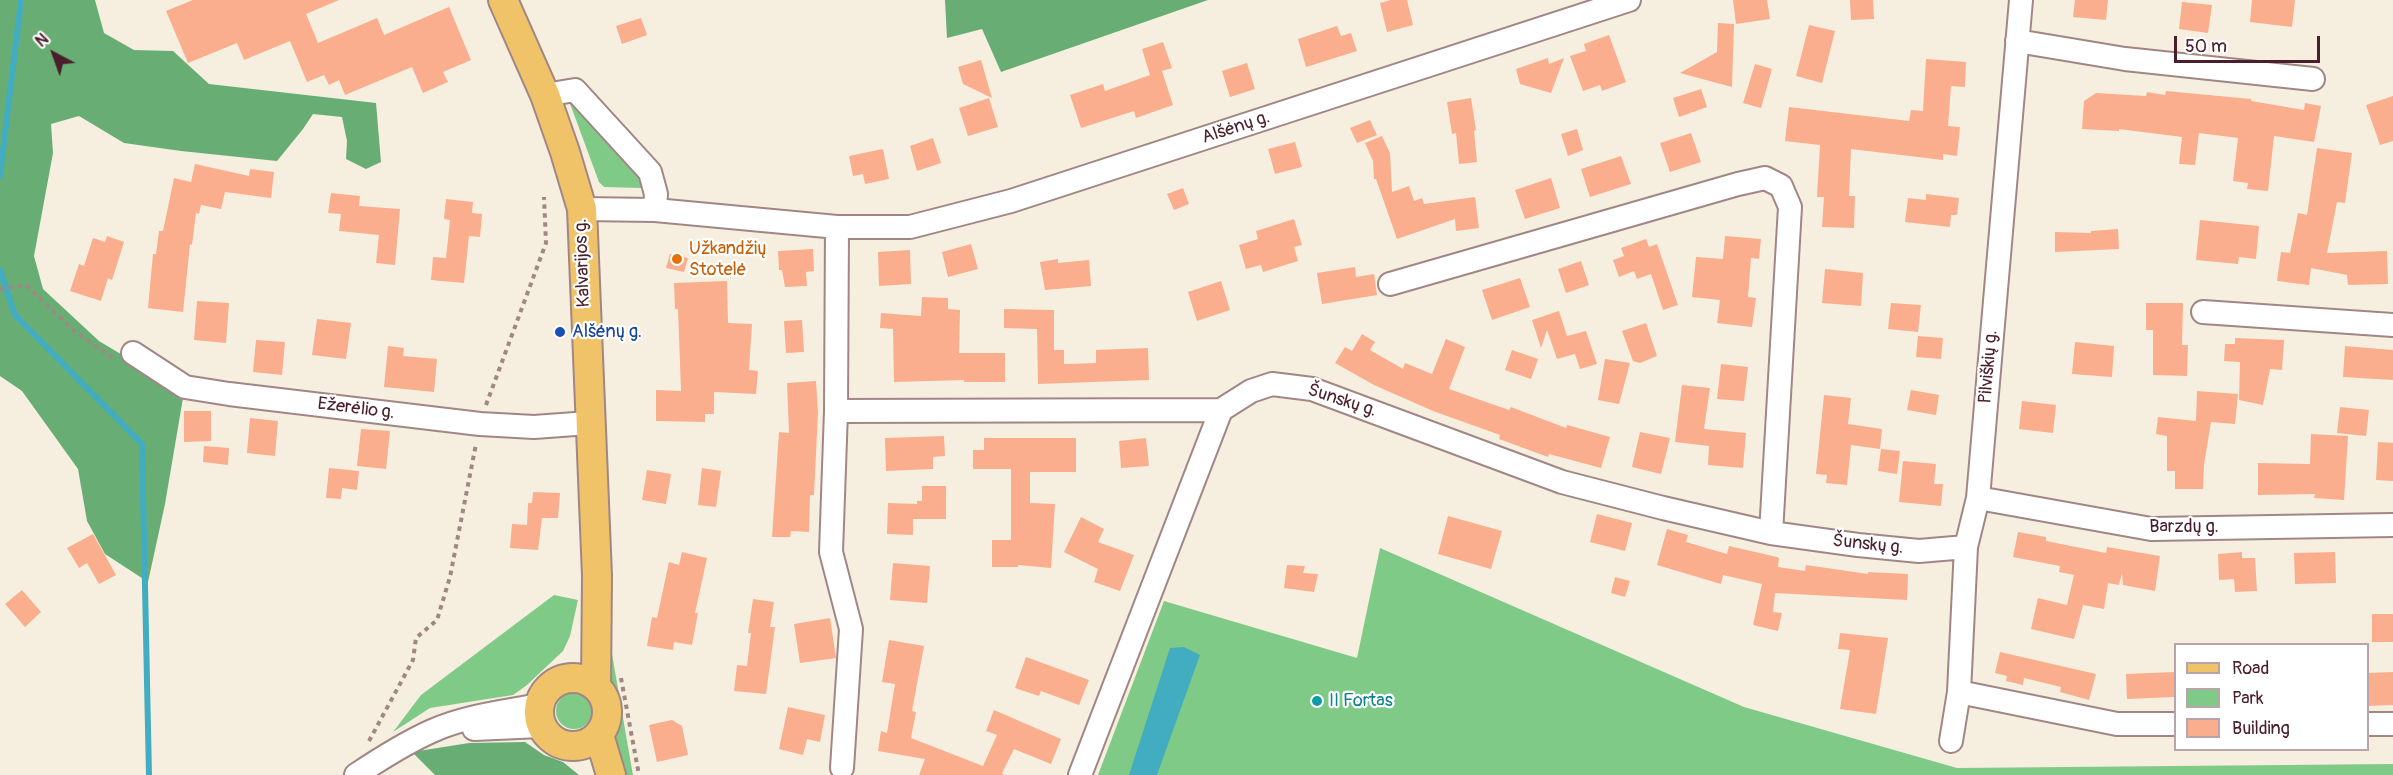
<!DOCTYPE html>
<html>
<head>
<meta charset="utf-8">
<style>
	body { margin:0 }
	#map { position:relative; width:2393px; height:775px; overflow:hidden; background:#f6efdf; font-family:Pangolin,sans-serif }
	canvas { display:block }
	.legend { position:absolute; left:2174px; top:643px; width:195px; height:108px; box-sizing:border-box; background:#fff; border:2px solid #b7a5aa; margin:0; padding:8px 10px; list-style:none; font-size:18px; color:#4a1f2b }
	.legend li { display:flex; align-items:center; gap:12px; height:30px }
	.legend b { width:30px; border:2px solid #b7a5aa }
	.north { position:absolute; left:24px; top:24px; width:60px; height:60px; -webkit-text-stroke:4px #fff; paint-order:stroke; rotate:319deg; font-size:16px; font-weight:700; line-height:24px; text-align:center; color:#4a1f2b }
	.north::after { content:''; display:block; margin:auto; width:21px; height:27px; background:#4a1f2b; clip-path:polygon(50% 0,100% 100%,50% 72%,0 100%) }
	.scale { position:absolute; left:2174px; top:36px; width:146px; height:27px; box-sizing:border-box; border:3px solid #4a1f2b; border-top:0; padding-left:8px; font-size:18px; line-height:21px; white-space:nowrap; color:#4a1f2b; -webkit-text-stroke:4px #fff; paint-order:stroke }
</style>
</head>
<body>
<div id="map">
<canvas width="2393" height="775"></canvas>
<ul class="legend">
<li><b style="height:8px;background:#f1c369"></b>Road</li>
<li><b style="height:16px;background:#80ca87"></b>Park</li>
<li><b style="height:16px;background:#faae8d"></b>Building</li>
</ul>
<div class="north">N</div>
<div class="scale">50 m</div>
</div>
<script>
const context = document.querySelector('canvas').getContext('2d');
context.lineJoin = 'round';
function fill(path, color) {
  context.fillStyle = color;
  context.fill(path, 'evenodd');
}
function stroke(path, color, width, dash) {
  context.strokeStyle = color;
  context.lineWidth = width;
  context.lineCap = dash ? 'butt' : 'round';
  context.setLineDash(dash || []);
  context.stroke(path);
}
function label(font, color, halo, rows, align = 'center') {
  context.font = font + ' Pangolin,sans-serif';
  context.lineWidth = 4.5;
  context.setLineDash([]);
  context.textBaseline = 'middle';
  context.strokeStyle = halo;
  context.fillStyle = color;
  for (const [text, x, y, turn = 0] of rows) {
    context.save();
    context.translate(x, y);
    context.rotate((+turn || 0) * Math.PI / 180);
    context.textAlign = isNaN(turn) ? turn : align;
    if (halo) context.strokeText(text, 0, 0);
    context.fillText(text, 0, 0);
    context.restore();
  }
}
fill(new Path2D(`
	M569,101L579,105L640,177L643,184L641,188L604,187L599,182Z
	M1380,548L1744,707L1957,768L2393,764V775H1098L1164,601L1357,658Z
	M554,595L578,600L570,636L563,651L527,685L513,695L430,708L393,732L421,695Z
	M607,625L631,764L633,775H619L611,734L617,716V702L608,682Z
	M556 711a18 18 0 1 1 36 0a18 18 0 1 1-36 0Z`), '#80ca87');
fill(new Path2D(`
	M0,0H95L104,33L134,50L173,51L209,84L376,103L381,162L366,169L346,159L347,141L342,117L313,114L303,129L277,161L181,151L124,143L79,116L51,124L53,153L34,256L43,289L99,341L184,392L165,504L148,582L105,554L87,521L78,469L22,391L0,376Z
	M945,0H1208L1001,72L982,29L947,38Z
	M525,742L544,755L563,762L579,775H435L412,752L469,743Z`), '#68ae74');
fill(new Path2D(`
	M1184,647L1200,655L1157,775H1129L1170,648Z`), '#42acc1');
stroke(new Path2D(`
	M0,176L21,0
	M0,270L15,315L142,444L149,775`), '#42acc1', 6);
fill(new Path2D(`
	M193,0H339L306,14L318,43L377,18L384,35L449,7L471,60L443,72L448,82L423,93L412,67L345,95L339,80L329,85L324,75L307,82L290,41L244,60L237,43L188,63L166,11Z
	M1391,0H1407L1413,25L1387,32L1380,3Z
	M1733,0H1767L1770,19L1736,24Z
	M1850,0H1873L1874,19L1851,20Z
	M2075,0H2108L2106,20L2073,17Z
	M2252,0H2295L2292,27L2250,22Z
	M2182,2L2212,5L2208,33L2179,29Z
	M641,18L647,35L622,44L616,26Z
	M1718,23L1734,24L1732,87L1680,73L1717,52Z
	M1809,25L1835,31L1822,83L1796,76Z
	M1337,26L1341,36L1351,33L1357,51L1306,67L1298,39Z
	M1609,35L1626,82L1602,91L1600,85L1583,91L1570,56L1586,51L1584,44Z
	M1163,42L1172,68L1162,71L1173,105L1136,118L1134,111L1081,128L1070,95L1103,84L1105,91L1150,75L1142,49Z
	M1548,58L1549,64L1564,58L1551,93L1520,84L1516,69Z
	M1926,59L1966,62L1965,87L1951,86L1948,126L1960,127L1957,156L1943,154V160L1851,149L1849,196H1855L1854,228L1822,227L1824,197H1817L1820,145L1785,141L1789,107L1909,121L1911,110L1923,111Z
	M981,60L992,98L963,84L958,67Z
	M1247,63L1255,89L1230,97L1222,71Z
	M1755,64L1772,69L1761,108L1743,103Z
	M1701,89L1707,107L1679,117L1673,98Z
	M2166,91L2251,99V101L2304,110L2305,103L2321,106L2314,142L2274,136L2268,191L2247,189L2248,183L2233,181L2238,138L2199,133L2195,165L2179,164L2182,137L2119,129V131L2082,129L2084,101L2096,93L2146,96L2147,92L2165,95Z
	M2393,96V141L2380,145L2366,105Z
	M989,98L998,127L968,136L959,108Z
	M1471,98L1476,130L1474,131L1477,162L1459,164L1456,133L1452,134L1447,102Z
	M1370,120L1377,135L1357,143L1350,128Z
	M1577,129L1583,150L1568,156L1561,134Z
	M1691,133L1701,162L1670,172L1660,143Z
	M1382,136L1390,153L1392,192L1409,186L1414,201L1422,198L1424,204L1475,197L1479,228L1456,231L1455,219L1397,239L1376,179H1374L1373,161L1365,143Z
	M933,138L941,163L917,171L910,146Z
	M1295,142L1302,167L1275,174L1268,149Z
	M2317,148L2352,153L2345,203L2337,202L2327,253L2387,251L2388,284L2348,285L2347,275L2311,268L2309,285L2277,281L2281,252L2290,253L2298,213L2307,215Z
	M883,149L889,179L865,184L863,174L853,176L849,156Z
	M1621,156L1631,184L1590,197L1581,169Z
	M195,164L249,176L250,169L274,172L271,198L225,192L221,209L201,205L199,214L196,213L192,245L190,244L183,312L148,308L153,254H156L159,231H163L174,178L191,182Z
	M1551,178L1560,208L1525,219L1515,190Z
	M1183,188L1189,204L1174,210L1167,194Z
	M331,193L360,196L359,206L400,209L395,265L376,263L379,235L339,231L341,214L328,213Z
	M1926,194L1959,198L1957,215H1951L1950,227L1905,222L1908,198L1926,200Z
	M446,199L473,202L472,213L482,214L480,237L469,236L464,283L431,280L433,257L446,258L450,220L444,219Z
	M1294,219L1302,245L1294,247L1298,261L1263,272L1261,265L1246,269L1239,245L1258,239L1256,231Z
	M2200,220L2259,226L2256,259L2239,257L2238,264L2196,260Z
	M2118,229L2119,249L2055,252V232L2091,233V231Z
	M107,236L124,242L112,280L108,278L101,301L70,291L79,264L84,266L93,238L105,242Z
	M1725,236L1761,239L1759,259L1751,258L1748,297L1756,298L1752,327L1717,323L1720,300L1692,297L1696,257L1723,259Z
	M1646,239L1649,247L1657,244L1678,305L1663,310L1651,274L1637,279L1634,271L1619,277L1613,260L1624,256L1621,248Z
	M971,244L978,269L948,277L942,252Z
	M813,249L814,271L806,272L807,286L785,287L782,270H779L778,251Z
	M910,250L911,284L879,286L878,252Z
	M670,254L688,258L684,272L666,268Z
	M1058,259V263L1089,260L1091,286L1045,290L1040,262Z
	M1581,261L1589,285L1566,293L1558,269Z
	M1355,267L1356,277L1374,274L1377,295L1322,304L1317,273Z
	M1825,269L1863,273L1861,306L1822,303Z
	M1520,278L1530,307L1492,320L1482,290Z
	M727,281L728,323L752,324L749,370L758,371L756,394L714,392V414H705V422L656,421V390L681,391L678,309H675L674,283Z
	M1221,281L1230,310L1197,321L1188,292Z
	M922,297L948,298V309L960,310L959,353H1005V382H964V380L894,382L893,329L880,328L881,313L921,316Z
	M197,301L229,303L226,343L194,340Z
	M1891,303L1921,305L1918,332L1888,329Z
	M2146,303H2183L2182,345H2188L2187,376L2153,375V330H2146Z
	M1004,309L1054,310V350H1064V364L1096,363V350L1148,348L1149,380L1038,384L1037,329L1004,328Z
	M1559,311L1567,336L1586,331L1597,364L1580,369L1575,354L1557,359L1547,330L1541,348L1532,320Z
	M317,319L351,323L346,359L312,355Z
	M802,320L804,352L786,353L784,321Z
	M1646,323L1657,356L1640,363L1633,361L1622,331Z
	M1362,334L1375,342L1370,350L1403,369L1405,363L1432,374L1446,339L1465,347L1449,389L1509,410L1511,407L1566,428L1567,425L1610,437L1601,468L1549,454L1548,457L1499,439L1500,435L1433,411L1374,385L1335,363L1345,347L1352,351Z
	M1918,336L1943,338L1941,359L1916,357Z
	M2235,338L2284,340L2282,370L2270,369L2263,405L2239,400L2240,362L2224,361L2225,344H2235Z
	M256,340L285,342L282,375L253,372Z
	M2075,342L2114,346L2112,377L2072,374Z
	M388,346L404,348L403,356L437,359L434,392L384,387Z
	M2345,346L2393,350V380L2343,377Z
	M1512,350L1538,359L1531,379L1505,370Z
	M1605,359L1630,363L1619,404L1598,400Z
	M1721,364L1748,367L1744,401L1717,399Z
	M816,381L818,412L814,495H810L809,532L791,531L790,537H772L779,432L789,433L787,383Z
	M1682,385L1710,388L1704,429L1746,433L1743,468L1708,465L1709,446L1675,442Z
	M1911,390L1939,395L1936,415L1907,410Z
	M2197,391L2238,394L2235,424L2211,422L2204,465L2203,489H2175V471H2167V436L2156,434L2158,417L2196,421Z
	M1824,395L1851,398L1848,424L1882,429L1880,449L1851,445L1847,485L1826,483L1827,475L1816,474Z
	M2022,401L2056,405L2053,433L2019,429Z
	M2340,407L2369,410L2366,436L2337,433Z
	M184,411H211V441L184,442Z
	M250,418L278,421L275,456L247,453Z
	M361,429L390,431L386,469L357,466Z
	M1640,432L1670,438L1661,474L1632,467Z
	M2311,434L2348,436L2344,500L2314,498L2315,494L2258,495V463L2310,464Z
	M944,436L945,456L933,457V469L886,471L885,438Z
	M984,438H1076V472H1030V503L1055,504L1051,568L1018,565V567H992V540H1011V469H973V450H984Z
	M1146,438L1149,466L1121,468L1119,441Z
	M2378,442L2393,443V481L2376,480Z
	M204,446L229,448L228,465L203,462Z
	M1881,449L1900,451L1897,474L1878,471Z
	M1903,461L1936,464L1934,484H1943L1941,506L1899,502Z
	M329,468L359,471L357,490L342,488L341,499L326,498Z
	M702,468L721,471L716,507L698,505Z
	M647,470L671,474L666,504L642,500Z
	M922,486H946V519H913V535L887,534L888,503L917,504V501H922Z
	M533,492L560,493L558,518H542L538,550L510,548L512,524L527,525L528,503H532Z
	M1597,514L1632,523L1625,551L1590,542Z
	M1448,516L1502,531L1491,569L1438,554Z
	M1081,517L1104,529L1098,542L1134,555L1120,591L1094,582L1098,569L1064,552Z
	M1667,529L1688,535L1686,542L1727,554L1729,546L1777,557L1779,558L1778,567L1805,571L1806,565L1868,574V572L1908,574L1907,600L1775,593L1773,612L1782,613L1778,631L1753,625L1762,584L1723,575L1721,584L1657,565Z
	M2018,532L2046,537V541L2106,553L2107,547L2160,556L2155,591L2123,585L2122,573L2119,585L2108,583L2104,609L2083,605L2074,639L2031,629L2038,598L2067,605L2074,575L2059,572L2060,566L2013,557Z
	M93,534L116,575L99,584L87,563L79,568L67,548Z
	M682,552L707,558L695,613H698L692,645L674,642L673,650L647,646L652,617L657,618L669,562L679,565Z
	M2242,552V558H2255L2257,591L2235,592L2234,579L2219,580L2218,554Z
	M2335,552L2336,583L2295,584L2294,553Z
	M893,563L930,566L927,603L890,600Z
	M1287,565L1305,566L1303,573L1318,574L1314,592L1284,588Z
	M1615,577L1630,581L1625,597L1611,593Z
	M22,590L41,612L25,627L5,604Z
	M753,599L774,602L770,627H775L766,694L734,691L737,665L747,666L751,633H748Z
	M2372,614H2393V642H2372Z
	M830,618L836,658L800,663L794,624Z
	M1840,633L1888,638L1876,714L1840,709L1850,650L1838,649Z
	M889,640L924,646L912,711L916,712L911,738L983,766L997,735L986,731L994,710L1061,739L1051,764L1014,749L1002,773L1004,775H919L925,759L878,751L881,731L887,733L895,684L882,682Z
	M2000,652L2096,674L2089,700L2060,692L2061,687L2024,678L2023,685L2006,681L2007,676L1995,673Z
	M1026,657L1089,680L1079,705L1041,691L1039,696L1015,688Z
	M2175,672V697L2127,699L2126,674Z
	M2393,672V705L2367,706V673Z
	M788,707L825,715L820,742L807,739L803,755L779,749Z
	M672,720L682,726L688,755L657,762L649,725Z`), '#faae8d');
const minor = new Path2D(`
	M2017,41L2125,59L2313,79
	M545,95L575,90L650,172L656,194L655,210
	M582,209L655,210L837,227H910L1011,201L1629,0
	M837,227L836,411L831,552L851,629L842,768
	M1390,284L1738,184L1765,178L1781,186L1790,207L1771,533
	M2203,312L2393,325
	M133,353L185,387L229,394L480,424L534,427L589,423
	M836,411L1221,410
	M1978,498L2151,529L2393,525
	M1959,692L2117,724H2176
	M2368,724H2393
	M474,729L541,726
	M1951,741L1959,692L1966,547L1978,498L2021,0
	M356,775C380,759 405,743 432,731C465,716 503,712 539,705
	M1080,775L1221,410L1251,391L1272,384L1312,389L1562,482L1663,508L1771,533L1858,545L1919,551L1966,547`);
const major = new Path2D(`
	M503,0L545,95L565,152L582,209L597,576L596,686
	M539 712a34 34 0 1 1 68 0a34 34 0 1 1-68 0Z
	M599,735L611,775`);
stroke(minor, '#a08785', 26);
stroke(major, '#a08785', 32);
stroke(new Path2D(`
	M0,289L26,285L74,331L113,358
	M486,405L546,243L544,197
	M621,678L639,775
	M369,741L413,660L416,638L437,620L450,577L476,444`), '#a08785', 4, [4.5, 4.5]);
stroke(minor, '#fff', 22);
stroke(major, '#f1c369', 28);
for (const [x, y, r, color] of [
	[677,259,6,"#e8710a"],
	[560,332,6,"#1a4fb4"],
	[1317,701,6,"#0f9aa8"]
]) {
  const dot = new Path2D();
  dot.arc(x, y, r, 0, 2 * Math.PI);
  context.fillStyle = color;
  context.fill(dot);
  stroke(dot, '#fff', 2);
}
label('18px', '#4a1f2b', '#fff', [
	["Alšėnų g.",1236,128,-18],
	["Kalvarijos g.",583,263,-92],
	["Pilviškių g.",1989,367,-85],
	["Šunskų g.",1342,401,18],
	["Ežerėlio g.",356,409,7],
	["Barzdų g.",2184,527],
	["Šunskų g.",1868,545,6]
]);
label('18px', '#c56008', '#fff', [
	["Užkandžių",689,249],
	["Stotelė",689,270]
], 'left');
label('18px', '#164399', '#fff', [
	["Alšėnų g.",572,332]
], 'left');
label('18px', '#0d838f', '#fff', [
	["II Fortas",1329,701]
], 'left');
</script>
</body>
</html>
